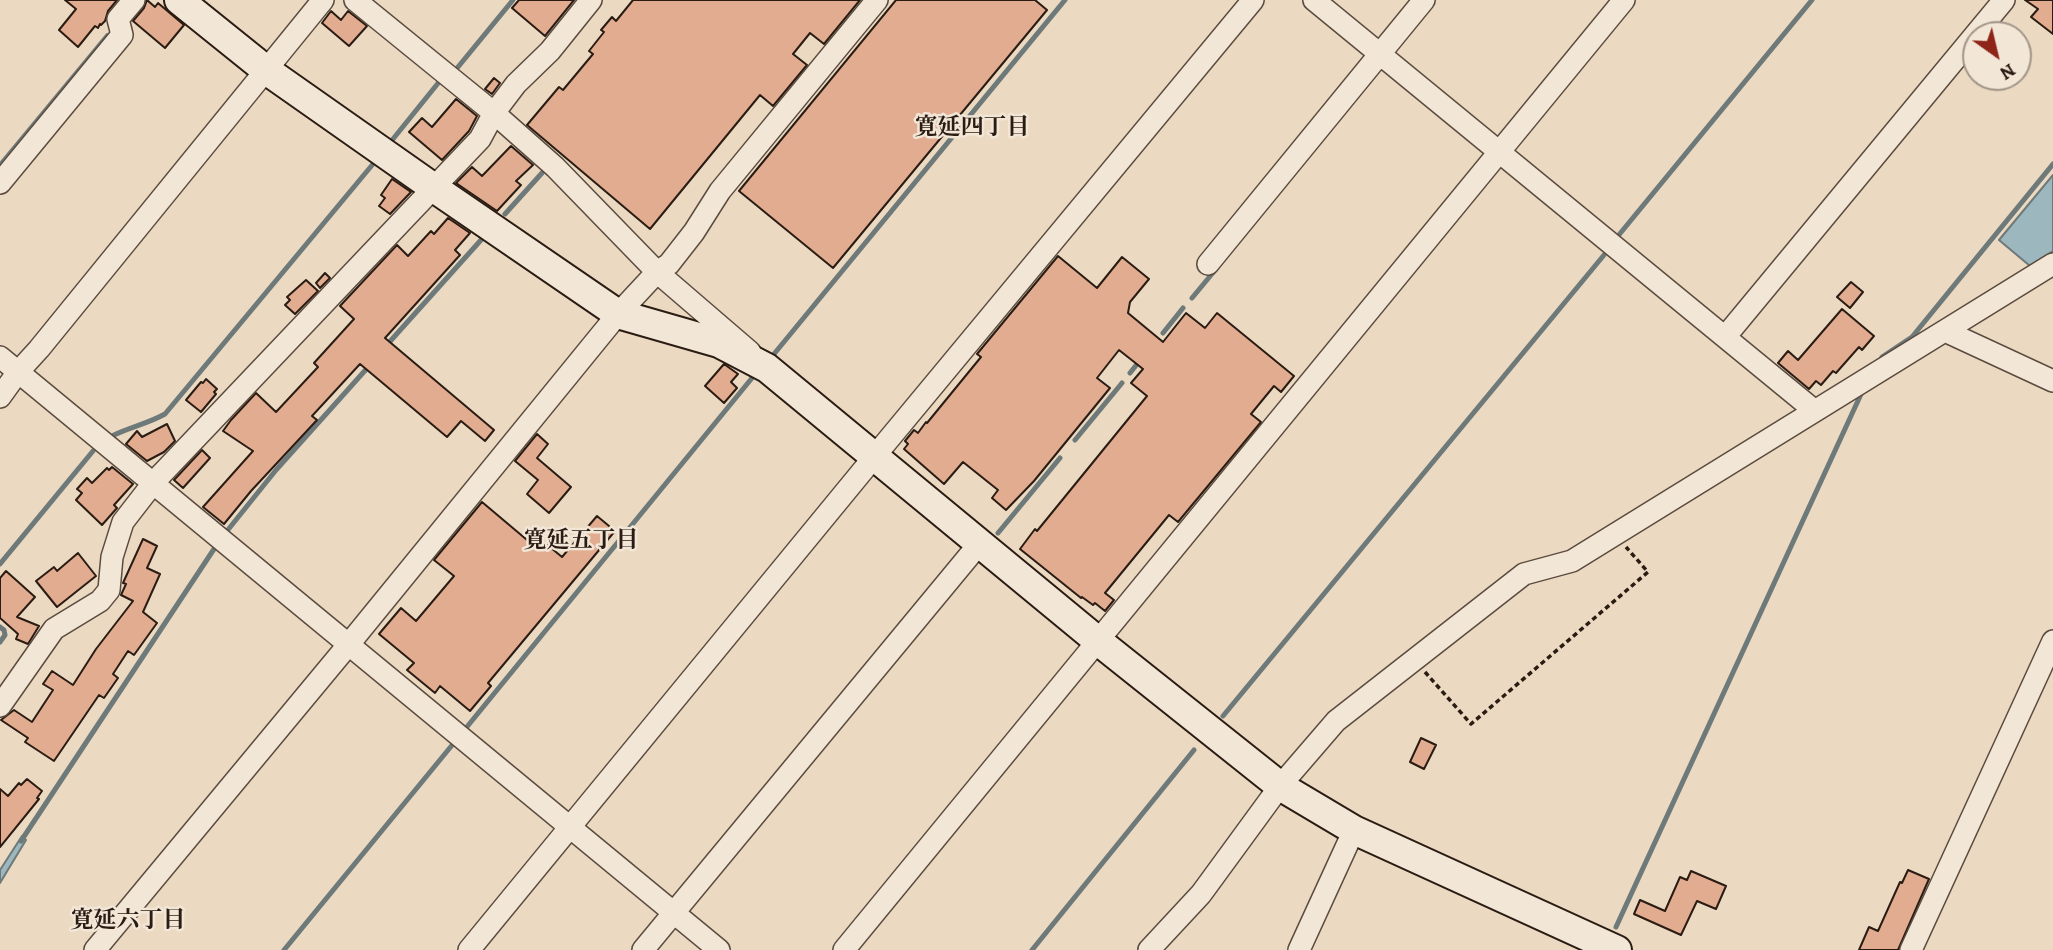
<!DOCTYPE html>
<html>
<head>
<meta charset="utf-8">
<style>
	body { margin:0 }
	#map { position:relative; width:2053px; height:950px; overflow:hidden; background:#ebd9c1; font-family:Alegreya,serif }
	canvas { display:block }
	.north { position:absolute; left:1962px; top:21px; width:70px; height:70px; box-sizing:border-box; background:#f2e6d7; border:2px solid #a29589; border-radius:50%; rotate:146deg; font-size:19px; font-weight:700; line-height:28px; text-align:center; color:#2a1c13 }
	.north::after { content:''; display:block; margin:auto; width:24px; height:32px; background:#8f2418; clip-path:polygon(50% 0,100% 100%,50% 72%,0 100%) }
</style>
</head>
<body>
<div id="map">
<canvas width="2053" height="950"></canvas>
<div class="north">N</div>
</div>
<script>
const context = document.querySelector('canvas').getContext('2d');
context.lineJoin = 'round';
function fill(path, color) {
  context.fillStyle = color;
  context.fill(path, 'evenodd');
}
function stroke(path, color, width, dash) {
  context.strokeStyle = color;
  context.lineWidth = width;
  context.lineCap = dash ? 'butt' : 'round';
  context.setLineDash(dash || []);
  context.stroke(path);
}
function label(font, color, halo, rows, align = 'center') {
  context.font = font + ' Alegreya,"Noto Serif JP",serif';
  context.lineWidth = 5;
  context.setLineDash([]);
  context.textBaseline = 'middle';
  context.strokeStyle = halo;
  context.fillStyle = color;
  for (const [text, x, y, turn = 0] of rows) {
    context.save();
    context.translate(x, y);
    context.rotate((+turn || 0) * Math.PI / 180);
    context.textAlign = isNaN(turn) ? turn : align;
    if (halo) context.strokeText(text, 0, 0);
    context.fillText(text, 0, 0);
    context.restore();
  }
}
const water = new Path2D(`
	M107,34L113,39L0,175V163Z
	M2053,175V251L2030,266L1999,240Z
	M22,836L26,840L0,883V870Z`);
fill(water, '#9cb7bd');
stroke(water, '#6e7979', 2);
stroke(new Path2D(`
	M458,67L513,0
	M393,139L439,82
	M505,214L542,173
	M1618,236L1812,0
	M1192,298L1216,269
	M1163,333L1183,308
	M385,347L481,240
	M774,354L1065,0
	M1882,357L1912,337L2053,164
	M1130,373L1141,359
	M114,435C131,427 149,423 165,414L373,164
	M1075,440L1122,383
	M227,531L276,470L370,365
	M998,533L1060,458
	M0,564L93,451
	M0,627L4,630L5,635L0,642
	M1223,716L1604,255
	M466,728L752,378
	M21,841L214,549
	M1616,927L1862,392L1864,390
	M284,950L453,744
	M1032,950L1194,750`), '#6e7979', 5);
const building = new Path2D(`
	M65,0H117L108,11L105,21L101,25L100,24L98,28L95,26L78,47L59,30L76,9Z
	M147,0L155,7L158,3L184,25L165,48L133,21L144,8Z
	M519,0H574L545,36L512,8Z
	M633,0H860L824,44L810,33L793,54L807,65L773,106L760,95L650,229L527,125L559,87L563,90L593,54L589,51L604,32L601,30L612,17L616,21Z
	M896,0H1035L1047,10L833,268L739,191Z
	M2025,0H2053V34L2031,17L2038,9Z
	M331,11L341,20L348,11L367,26L349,46L322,23Z
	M494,78L500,83L492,94L485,89Z
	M456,99L477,116L469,131L442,160L409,132L422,118L432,127Z
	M511,146L533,165L516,181L521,185L497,211L456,183L472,167L482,176Z
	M392,179L411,192L390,214L379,206L385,198L381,195Z
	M448,218L470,233L455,250L460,255L385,338L494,430L485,441L461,421L447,437L360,364L312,416L317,420L251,491L224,524L203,507L253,451L223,431L231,420L256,393L276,412L318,367L314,363L354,319L340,306L397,245L408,256L431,231L434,234Z
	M1058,256L1097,288L1122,257L1149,279L1130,302L1128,313L1163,342L1186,313L1205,328L1217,313L1294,376L1281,392L1274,386L1251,414L1261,422L1178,522L1169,515L1105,593L1114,600L1105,611L1095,603L1093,605L1082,597L1081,598L1020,549L1035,529L1037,531L1147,396L1131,383L1143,369L1119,350L1097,378L1110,388L1034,481L1006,510L992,498L998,490L963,462L944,484L904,449L908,444L905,441L914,430L918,433L926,422L927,423L981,357L977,354Z
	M325,273L330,278L320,288L316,283Z
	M306,280L318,291L295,314L285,305L290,300L287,297Z
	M1851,282L1863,292L1850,308L1837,297Z
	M1842,309L1874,336L1862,350L1859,347L1836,373L1833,371L1821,385L1816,381L1809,389L1778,363L1788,351L1798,360Z
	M724,364L738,374L731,382L737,388L724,403L705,386Z
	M206,379L217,389L214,392L216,394L201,412L186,400L201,382L203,383Z
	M167,424L175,441L164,452L147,461L126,444L137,431L142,437Z
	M537,434L548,444L537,458L571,487L549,513L527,494L538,480L515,461Z
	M202,450L210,458L183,488L174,480Z
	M112,467L133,484L114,505L117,508L102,525L76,500L82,493L77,489L87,478L92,483L107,468L109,470Z
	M482,502L533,545L539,538L562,557L597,516L615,531L488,683L491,686L470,711L440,686L435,693L407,670L414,663L379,634L401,608L416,621L454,576L434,560Z
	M143,539L157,546L147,568L160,574L143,612L157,623L134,655L128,651L113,674L118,678L104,698L99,695L54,761L25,742L28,738L1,720L14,710L32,722L53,690L43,684L52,671L73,685L96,649L133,601L121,595L126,584L123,583Z
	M78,553L96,576L57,607L36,581L54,567L57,571Z
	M6,571L35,597L17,617L39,626L28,644L16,639L18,634L0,618V578Z
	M1421,738L1436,745L1424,769L1410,762Z
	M27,779L42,791L37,798L39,799L0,847V789L8,796L19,783L21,785Z
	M1908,870L1929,879L1898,950H1859L1869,927L1878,931L1900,882L1902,883Z
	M1691,871L1726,886L1716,909L1697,901L1681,935L1634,914L1640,900L1665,911L1680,877L1687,880Z`);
fill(building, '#e2ac91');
stroke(building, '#2a1c13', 2);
const street = new Path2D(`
	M355,0L494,113L555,167L657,272L750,352
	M1314,0L1815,411
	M0,183L122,35L118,19L134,0
	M1208,264L1424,0
	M1945,331L2053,381
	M1725,337L2004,0
	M0,357L719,950
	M0,397L18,372L39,349L323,0
	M0,706L54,629L100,601L109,590L112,557L123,522L154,482L480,139L494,113L516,84L550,51L591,0
	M95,950L349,644L618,314L657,272L669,264L694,232L720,191L877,0
	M469,950L874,457L1253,0
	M643,950L979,544
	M844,950L1624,0
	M1149,950L1201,894L1280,786L1336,721L1524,574L1572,561L2053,264
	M1299,950L1354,830
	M1911,950L2053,641`);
const secondary = new Path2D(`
	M179,0L266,70L434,188L618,314L719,343L767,368L1098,641L1280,786L1354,830L1617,950`);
stroke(street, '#5a4b3e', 24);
stroke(secondary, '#2a1c13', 32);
stroke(new Path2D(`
	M1425,672L1471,724L1648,572L1626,547`), '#2a1c13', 3.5, [5, 3.5]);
stroke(street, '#f2e6d7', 21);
stroke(secondary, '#f2e6d7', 28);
label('bold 23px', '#2a1c13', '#f2e6d7', [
	["寛延四丁目",972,128],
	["寛延五丁目",581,541],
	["寛延六丁目",128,921]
]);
</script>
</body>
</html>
